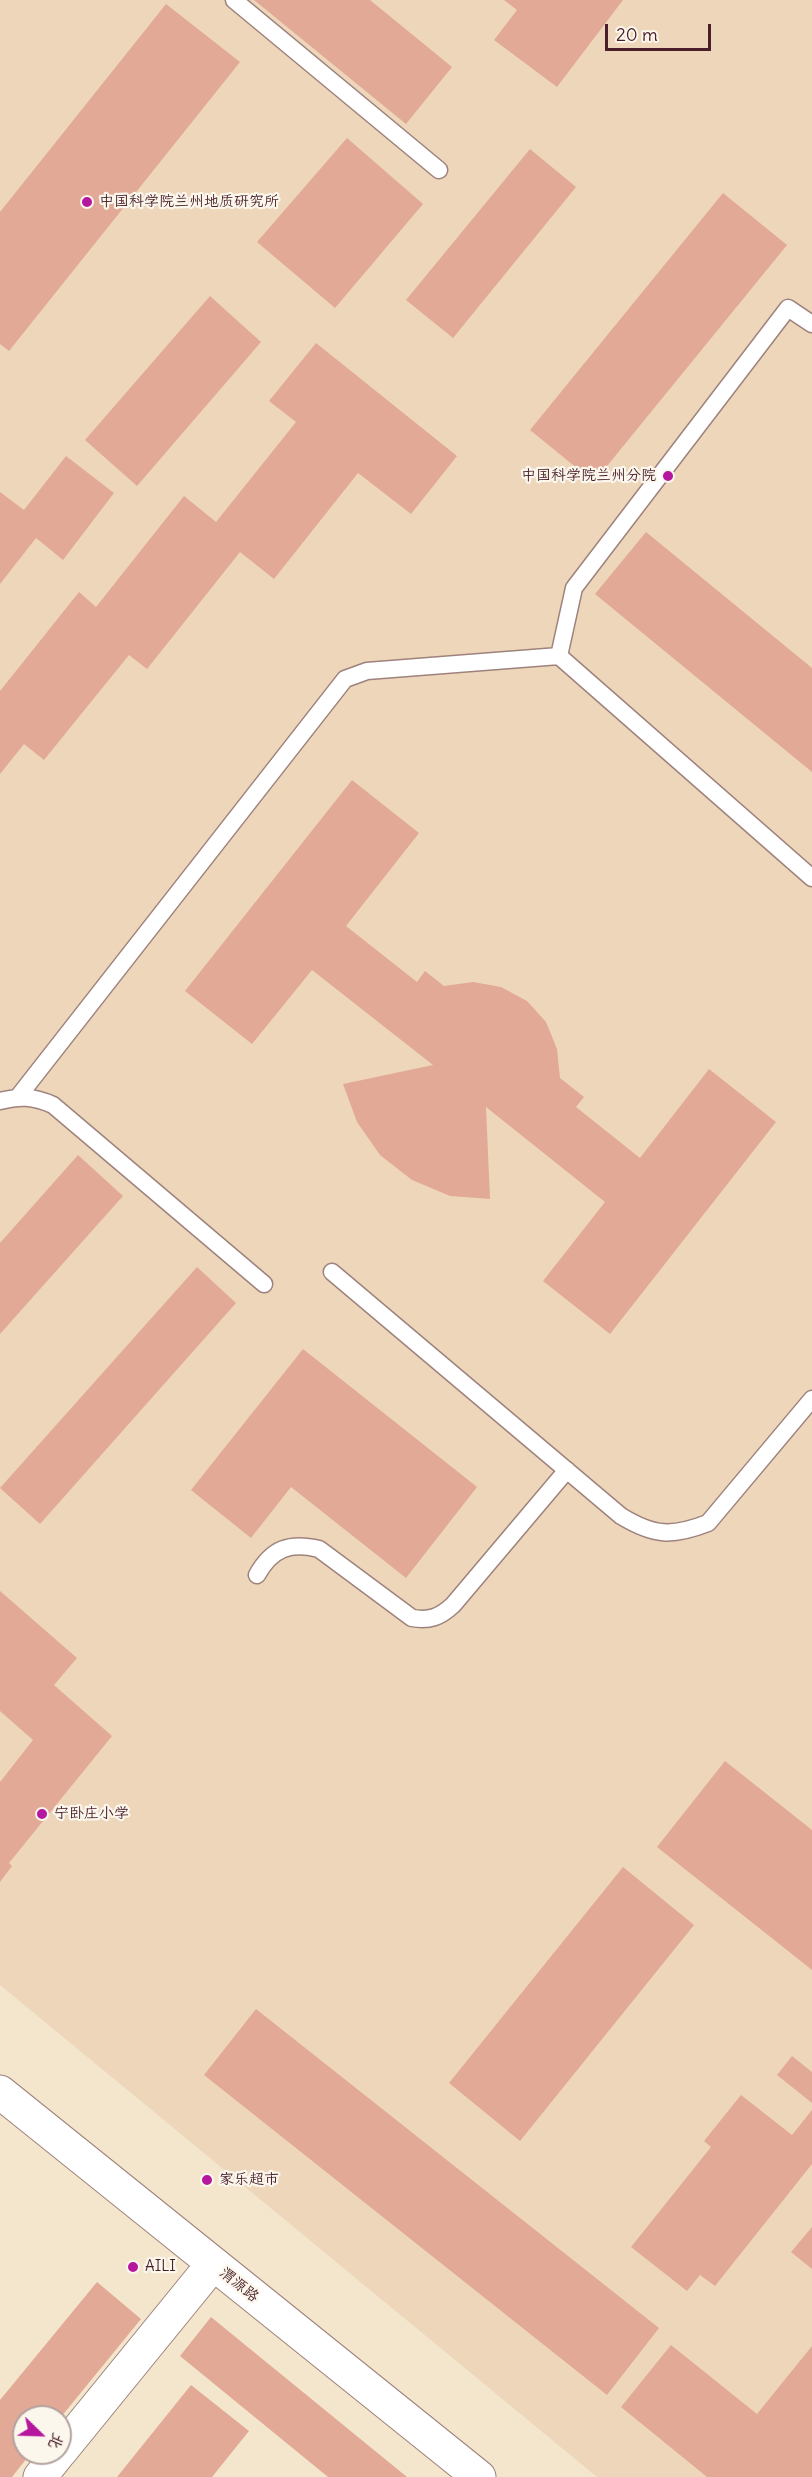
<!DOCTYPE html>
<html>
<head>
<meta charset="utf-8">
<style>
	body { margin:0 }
	#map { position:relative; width:812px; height:2477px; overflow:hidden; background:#f3e6cc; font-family:Delius,"LXGW WenKai TC",sans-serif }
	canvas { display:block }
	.north { position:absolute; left:12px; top:2405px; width:60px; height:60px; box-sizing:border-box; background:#fbf7ec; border:2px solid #b4a19f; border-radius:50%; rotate:113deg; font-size:16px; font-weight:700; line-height:24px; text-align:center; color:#4a1f2b }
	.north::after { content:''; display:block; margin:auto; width:21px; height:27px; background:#b5179e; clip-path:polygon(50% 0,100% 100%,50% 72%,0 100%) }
	.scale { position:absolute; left:605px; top:24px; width:106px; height:27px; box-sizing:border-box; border:3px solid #4a1f2b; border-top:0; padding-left:8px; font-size:18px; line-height:21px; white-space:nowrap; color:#4a1f2b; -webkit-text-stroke:4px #fbf7ec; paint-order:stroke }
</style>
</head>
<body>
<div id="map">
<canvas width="812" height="2477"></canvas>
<div class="north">北</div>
<div class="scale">20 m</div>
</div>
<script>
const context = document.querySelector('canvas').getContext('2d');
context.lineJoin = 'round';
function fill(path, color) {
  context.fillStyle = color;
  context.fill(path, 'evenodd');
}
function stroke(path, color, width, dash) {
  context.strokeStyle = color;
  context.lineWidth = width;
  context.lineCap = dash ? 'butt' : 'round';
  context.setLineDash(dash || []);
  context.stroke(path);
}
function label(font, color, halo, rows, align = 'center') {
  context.font = font + ' Delius,"LXGW WenKai TC",sans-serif';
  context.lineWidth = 4.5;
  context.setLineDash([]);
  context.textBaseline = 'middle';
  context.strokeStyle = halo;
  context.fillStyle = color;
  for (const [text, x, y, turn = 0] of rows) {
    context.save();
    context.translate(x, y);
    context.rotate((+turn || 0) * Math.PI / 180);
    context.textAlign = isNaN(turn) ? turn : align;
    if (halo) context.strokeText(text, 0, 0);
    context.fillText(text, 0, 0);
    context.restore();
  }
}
fill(new Path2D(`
	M0,0H812V2477H597L0,1985Z`), '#eed6bb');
fill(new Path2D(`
	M254,0H370L452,67L406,124Z
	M504,0H623L557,87L494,40L517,10Z
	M166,4L240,62L9,351L0,344V212Z
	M347,138L423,204L335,308L257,242Z
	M530,149L576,187L453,338L406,300Z
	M723,193L787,245L594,482L530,430Z
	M210,296L261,342L137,486L85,440Z
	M316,343L457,456L411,514L358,473L274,579L240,552L147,669L129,655L44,760L24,744L0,774V691L79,592L96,607L184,496L216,522L296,422L269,401Z
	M66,456L114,493L63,560L36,538L0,584V492L24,510Z
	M646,532L812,668V772L595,594Z
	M352,780L419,833L346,926L417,982L425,971L444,986L473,982L501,987L527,1001L546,1022L557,1049L560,1078L584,1097L576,1107L640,1158L709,1069L776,1122L610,1334L543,1281L605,1202L486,1107L490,1199L450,1196L412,1180L380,1155L357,1122L343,1084L433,1065L312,970L252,1044L185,991Z
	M78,1155L123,1196L0,1334V1243Z
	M197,1267L236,1303L40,1524L0,1488Z
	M303,1349L477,1487L406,1578L291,1487L251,1538L191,1490Z
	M0,1591L77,1658L54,1685L112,1736L9,1863L12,1866L0,1882V1782L33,1740L0,1711Z
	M725,1761L812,1830V1970L657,1847Z
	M623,1867L694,1925L520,2141L449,2083Z
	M256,2009L659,2328L607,2395L204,2075Z
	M792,2056L812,2072V2103L777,2075Z
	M741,2095L792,2135L812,2110V2164L715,2286L700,2275L687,2291L631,2247L711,2147L704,2141Z
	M812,2227V2269L791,2252Z
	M97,2282L141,2319L61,2417H24V2453H31L12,2477H0V2400Z
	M211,2317L407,2477H328L180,2356Z
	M671,2345L757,2414L812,2346V2477H707L621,2407Z
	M191,2385L249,2431L212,2477H117Z`), '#e2aa96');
const service = new Path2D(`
	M234,0L439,170
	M559,656L574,588L788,308L812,324
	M18,1097L345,679L367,671L559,656L812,878
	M0,1101C20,1096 33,1096 53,1105L264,1284
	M332,1272L621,1516C654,1536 672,1537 708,1523L812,1399
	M257,1575C272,1548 290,1542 319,1549L412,1618C430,1621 440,1617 453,1605L567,1470`);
const minor = new Path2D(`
	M60,2452L213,2264
	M40,2477L59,2453`);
const tertiary = new Path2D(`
	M0,2092L479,2477`);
stroke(service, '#9e827c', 19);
stroke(minor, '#9e827c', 35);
stroke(tertiary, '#9e827c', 35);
stroke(service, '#fff', 16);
stroke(minor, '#fff', 33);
stroke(tertiary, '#fff', 33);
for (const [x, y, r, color] of [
	[87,202,6,"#b5179e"],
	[668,476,6,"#b5179e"],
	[42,1814,6,"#b5179e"],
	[207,2180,6,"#b5179e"],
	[133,2267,6,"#b5179e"]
]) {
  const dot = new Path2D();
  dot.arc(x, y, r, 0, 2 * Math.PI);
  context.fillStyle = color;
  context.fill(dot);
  stroke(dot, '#fbf7ec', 2);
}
label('15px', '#4a1f2b', '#fbf7ec', [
	["中国科学院兰州地质研究所",99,202],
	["中国科学院兰州分院",656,476,"right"],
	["宁卧庄小学",54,1814],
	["家乐超市",219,2180],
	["AILI",145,2267]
], 'left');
label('15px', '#4a1f2b', '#fbf7ec', [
	["渭源路",239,2285,39]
]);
</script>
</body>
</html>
